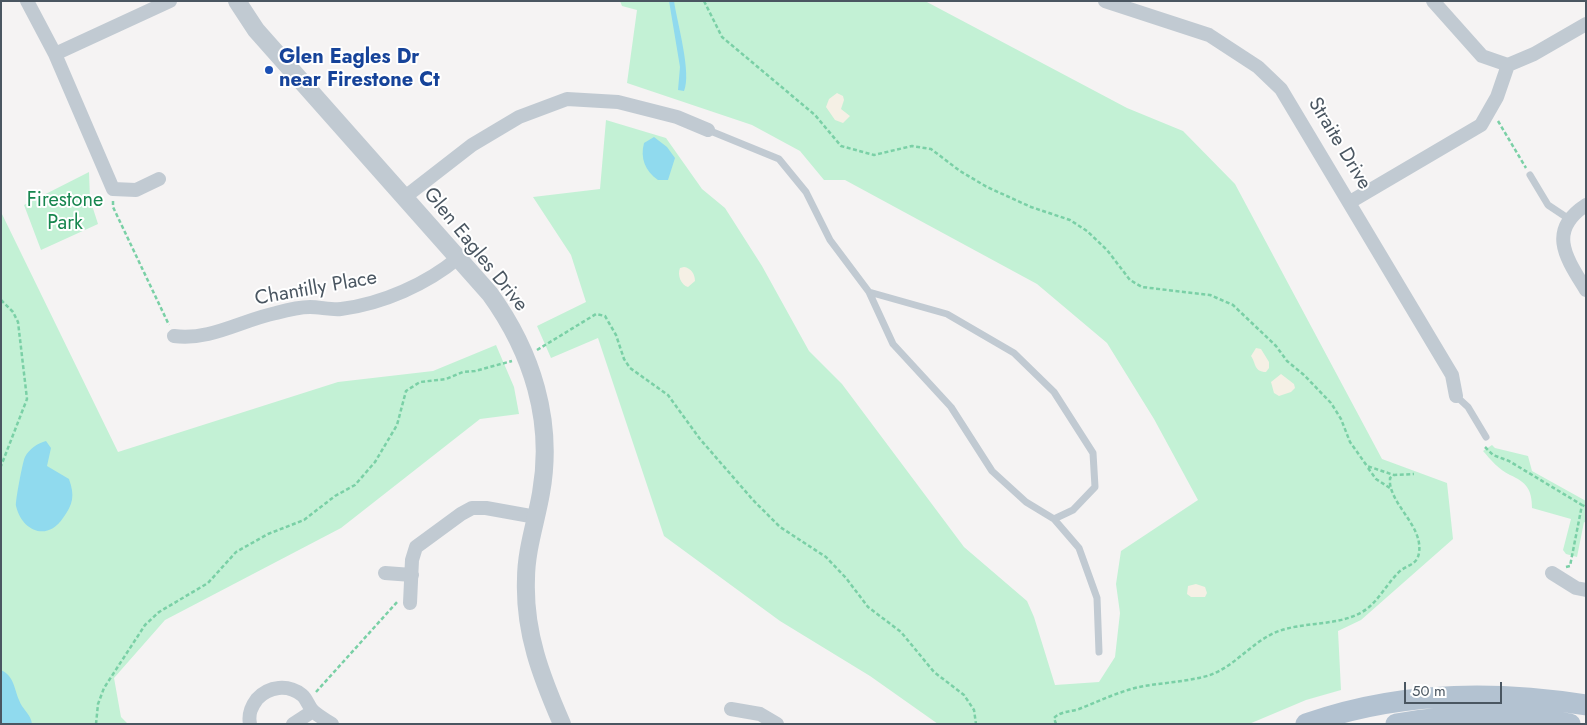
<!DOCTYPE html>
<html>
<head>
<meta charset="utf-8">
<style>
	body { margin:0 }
	#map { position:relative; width:1587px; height:725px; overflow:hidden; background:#f5f3f3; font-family:Jost,sans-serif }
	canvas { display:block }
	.frame { position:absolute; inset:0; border:2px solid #4a5661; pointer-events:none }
	.scale { position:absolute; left:1404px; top:682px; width:98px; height:22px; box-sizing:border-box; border:2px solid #4a5661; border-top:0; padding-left:6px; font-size:15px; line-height:18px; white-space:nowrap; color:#4a5661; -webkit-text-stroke:4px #fff; paint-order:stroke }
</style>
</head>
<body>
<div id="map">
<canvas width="1587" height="725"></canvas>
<div class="frame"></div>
<div class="scale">50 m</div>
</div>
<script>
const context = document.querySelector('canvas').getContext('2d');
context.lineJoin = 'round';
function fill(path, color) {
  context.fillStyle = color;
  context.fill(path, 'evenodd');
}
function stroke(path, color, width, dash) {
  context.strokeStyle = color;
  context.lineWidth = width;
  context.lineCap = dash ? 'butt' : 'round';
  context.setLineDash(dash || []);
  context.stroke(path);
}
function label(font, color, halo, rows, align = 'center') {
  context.font = font + ' Jost,sans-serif';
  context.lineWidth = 4;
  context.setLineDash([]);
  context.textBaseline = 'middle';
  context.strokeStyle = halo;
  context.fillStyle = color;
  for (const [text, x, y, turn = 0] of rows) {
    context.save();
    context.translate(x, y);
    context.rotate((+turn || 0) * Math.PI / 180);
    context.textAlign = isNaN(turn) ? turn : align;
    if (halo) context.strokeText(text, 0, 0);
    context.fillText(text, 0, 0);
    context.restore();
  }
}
fill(new Path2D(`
	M620,1H925L1127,108L1183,131L1235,184L1382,459L1447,483L1453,539L1361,620L1338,631L1341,690L1306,700L1249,724H938L870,676L780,621L664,536L598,338L551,358L537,326L586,302L571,255L533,197L600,189L606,120L666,138L702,189L725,208L762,266L809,351L842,384L964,547L1027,601L1034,617L1055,685L1099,682L1115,657L1120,613L1116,584L1121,551L1198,500L1154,419L1107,343L1037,284L845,180H824L800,151L752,125L627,83L637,10L622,6Z
	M89,172L90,199L98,224L41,250L24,205Z
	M1,212L118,452L338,382L433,371L496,345L514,387L519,414L480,419L341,528L165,620L114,678L121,717L128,724H1Z
	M1492,445L1495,448L1528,456L1532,471L1586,501V523L1584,522L1577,557L1566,554L1563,550L1571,519L1532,508C1532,489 1526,482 1510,475C1499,470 1490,459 1483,451Z`), '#c3f1d5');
fill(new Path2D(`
	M837,93L843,96L844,100L841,109L850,116L843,123L835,120L826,107L829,99Z
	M684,267C691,268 695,274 695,281L688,287C681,285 677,275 680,268Z
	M1256,348L1261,349L1269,362V368L1266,372C1254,372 1256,363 1251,356Z
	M1281,374L1294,384L1295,388L1291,392L1279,396L1274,393L1271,382Z
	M1196,584L1205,587L1207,593L1205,597H1191L1187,594L1188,586Z`), '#f5f0e5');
fill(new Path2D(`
	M669,1H674C677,22 692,74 684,91L678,90L680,67Z
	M654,137L667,147L675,158L668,180H658C645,171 640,158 644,143Z
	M46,441L51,448L47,466L69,479C75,496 73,504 63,518C47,542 22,531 16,506C15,502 23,460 25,457C29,449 38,443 46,441Z
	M1,670C14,676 14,688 19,700C22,709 31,714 32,724H1Z`), '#90daee');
stroke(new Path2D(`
	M704,1L722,37L815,115L841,146L874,155L912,146L931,149L960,171L987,187L1031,207L1070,220L1087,231L1107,250L1130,280L1142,287L1210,295L1233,305L1276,346L1287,361L1304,375L1331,403L1341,419L1350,442L1367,466L1394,475
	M1498,121L1526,168
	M113,201V207L169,325
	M1,300L13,312L18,322L27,399L1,466
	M537,350L596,314L605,316L616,335L624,359L630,368L668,395L700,439L753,500L780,527L826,557L846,578L868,607L901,632L934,672L964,695L974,710L976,724
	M1485,447L1493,455L1509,461L1582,505
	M1368,468L1376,479L1390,488
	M1566,567L1570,566L1582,505L1586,507
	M316,692L398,601
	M96,724L98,704L104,688L145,625L159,612L208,583L236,552L268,534L304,520L335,496L355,485L375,462L397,425L406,391L420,382L446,379L463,372L475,371L512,361
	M1056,724L1054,718C1061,711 1070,712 1079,709C1099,701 1118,692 1139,687C1160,683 1182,682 1203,677C1231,671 1248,645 1274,633C1303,620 1342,628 1368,608C1380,598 1387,584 1398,573C1405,565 1417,566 1419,553C1423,527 1394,508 1390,484V478L1394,475L1414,474`), '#7ad0a6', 2.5, [4, 2.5]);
stroke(new Path2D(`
	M708,130L779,159L806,192L830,240L869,292
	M1530,175L1548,205L1569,219
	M869,292L947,314L1014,353L1054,392L1093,453L1095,487L1073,510L1054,519L1026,502L992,471L951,407L893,344Z
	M1456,396L1468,407L1486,437
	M1054,519L1079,548L1097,598L1099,652`), '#c1cad2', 7);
stroke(new Path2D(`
	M27,1L55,54L113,189L136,190L159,179
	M1105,1L1209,35L1258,67L1281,89L1452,375L1456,396
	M1433,1L1482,56L1508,65L1534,54L1586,24
	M55,54L170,1
	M405,197L472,145L519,117L567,99L618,102L677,117L708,130
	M1350,202L1481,125L1497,97L1508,65
	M1586,205C1546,231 1567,259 1586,290
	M174,336C210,341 242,320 276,313C287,310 299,307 310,307C320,307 331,310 341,309C382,304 427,284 458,258
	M385,573L412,575
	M1552,573L1576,588L1586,590
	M410,603L412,560L416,547L461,514L472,508H486L536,517
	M731,709L760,714L777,724
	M250,724C248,714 251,707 257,699C269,686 288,684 302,695C307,699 308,706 313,711C318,716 326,720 332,724
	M293,724L313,711`), '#c1cad2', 14);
stroke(new Path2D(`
	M237,1L256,30L490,294C532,352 554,421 541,493C536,522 526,550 526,579C524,632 541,676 562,724`), '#c1cad2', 18);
stroke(new Path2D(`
	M1306,724C1396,692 1492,690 1586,705
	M1396,724C1453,714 1513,713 1570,724`), '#b3c2d1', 21);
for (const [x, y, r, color] of [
	[269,70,5,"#1a4fb4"]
]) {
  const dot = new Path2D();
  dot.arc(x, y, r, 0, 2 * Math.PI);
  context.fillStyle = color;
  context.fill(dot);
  stroke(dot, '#fff', 2);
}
label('bold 20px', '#164399', '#fff', [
	["Glen Eagles Dr",279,58],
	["near Firestone Ct",279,81]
], 'left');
label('20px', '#4a5661', '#fff', [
	["Straite Drive",1339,144,59],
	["Glen Eagles Drive",475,250,51],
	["Chantilly Place",316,289,-10]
]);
label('20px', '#17864f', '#fff', [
	["Firestone",65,201],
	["Park",65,224]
]);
</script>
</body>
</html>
